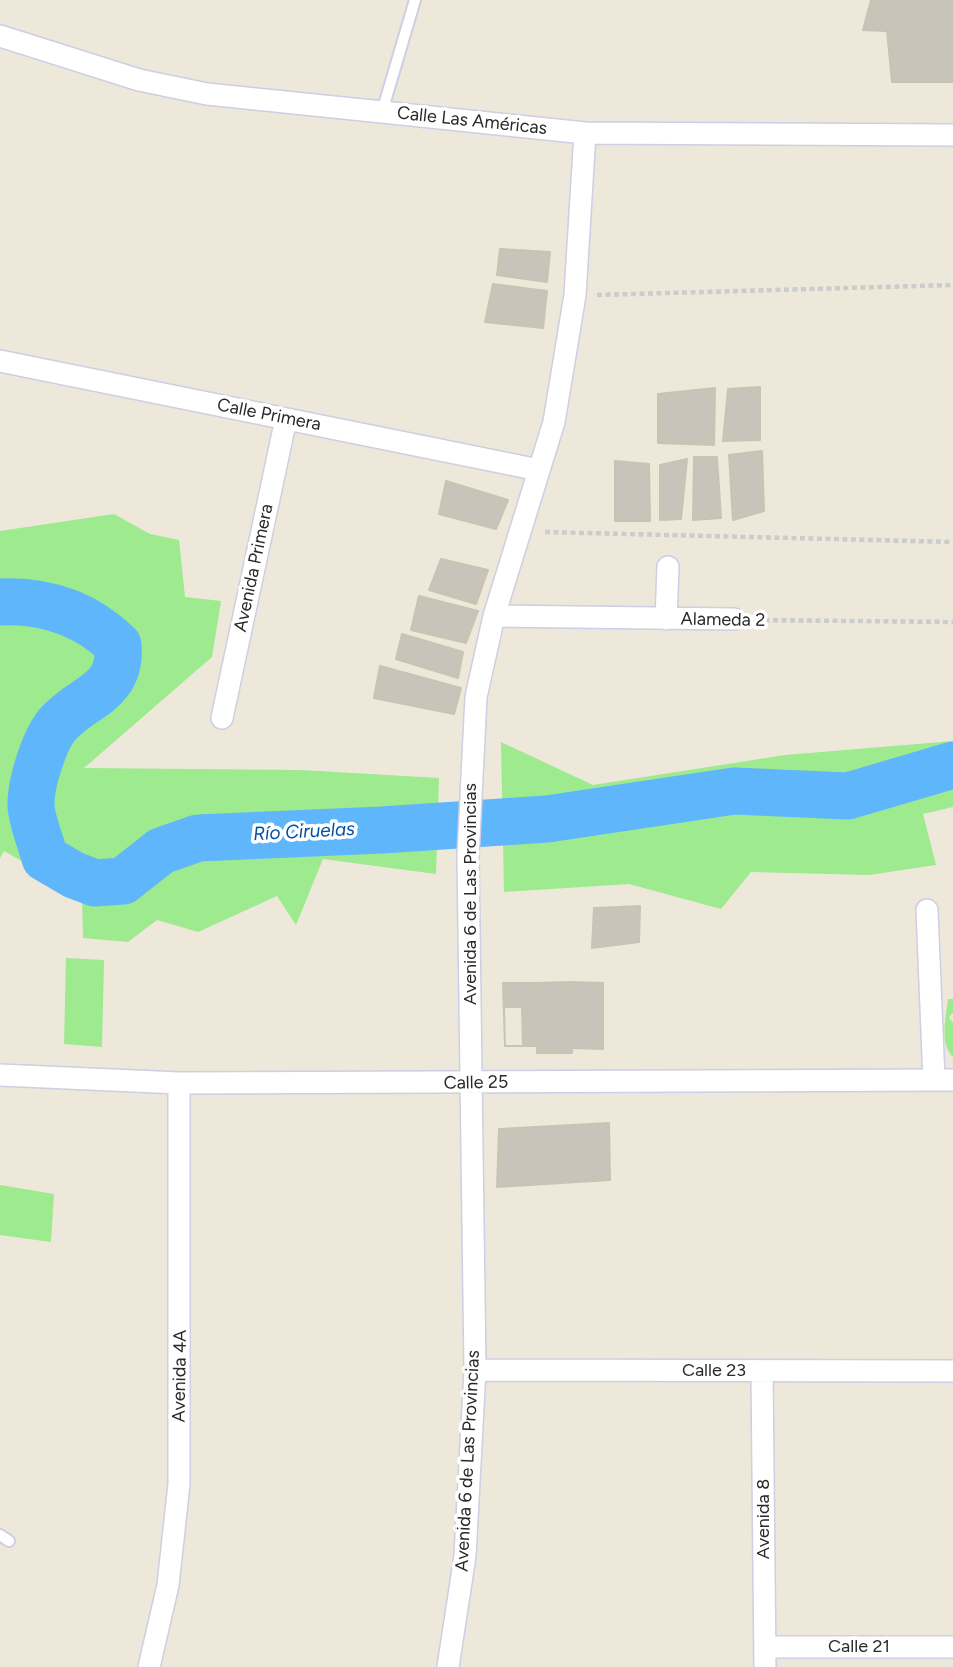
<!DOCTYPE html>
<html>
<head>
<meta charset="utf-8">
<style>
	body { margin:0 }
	canvas { display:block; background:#ede8d9 }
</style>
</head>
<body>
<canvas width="953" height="1667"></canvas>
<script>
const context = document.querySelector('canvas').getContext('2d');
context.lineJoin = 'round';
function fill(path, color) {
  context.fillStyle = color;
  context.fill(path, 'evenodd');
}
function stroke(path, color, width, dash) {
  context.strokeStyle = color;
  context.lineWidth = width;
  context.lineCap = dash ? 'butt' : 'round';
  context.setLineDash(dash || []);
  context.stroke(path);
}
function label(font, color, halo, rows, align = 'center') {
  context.font = font + ' Figtree,sans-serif';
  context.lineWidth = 7;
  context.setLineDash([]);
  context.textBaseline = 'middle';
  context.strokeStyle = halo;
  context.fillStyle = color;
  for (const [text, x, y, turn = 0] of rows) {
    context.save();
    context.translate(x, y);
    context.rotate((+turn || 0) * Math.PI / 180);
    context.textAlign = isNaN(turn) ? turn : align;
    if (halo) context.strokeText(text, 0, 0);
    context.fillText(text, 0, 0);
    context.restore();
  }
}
fill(new Path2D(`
	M114,514L150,534L179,540L185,597L221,601L212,657L84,768L301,770L439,778L436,874L323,859L296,925L277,896L198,932L157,920L128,942L83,938L82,895L4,851L0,858V531Z
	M953,741V807L923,814L936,865L869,875L751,872L721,909L629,884L504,892L501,742L593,785L785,755Z
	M66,958L104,960L102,1047L64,1044Z
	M953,999V1013L949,1017L953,1023V1057C939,1043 946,1018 948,999Z
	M0,1185L54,1194L51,1242L0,1235Z`), '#9eea8f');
stroke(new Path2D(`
	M0,602C46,600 86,614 118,645C122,694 83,695 57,725C44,741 30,785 31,806C32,822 41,842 45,858L74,875L95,883L123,881L161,851L198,838L382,830L547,819L734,791L848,796L953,765`), '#5fb6fb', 47);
const building = new Path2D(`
	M871,0H953V82H892L887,31L863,30Z
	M500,249L550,252L547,282L497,275Z
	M493,284L547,291L543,328L485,322Z
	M760,387V440L723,441L728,389Z
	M715,388L714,445L658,443V394Z
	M762,451L764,511L733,520L729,455Z
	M694,457H717L721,518L693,520Z
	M687,459L681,519L660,520V465Z
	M615,461L649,464L650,521H615Z
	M446,481L508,500L496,529L439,514Z
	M441,559L488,570L476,604L429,590Z
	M419,596L478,611L466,643L411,630Z
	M402,634L463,652L458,678L396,659Z
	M380,666L461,688L454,714L374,698Z
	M640,906L639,942L592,948L594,908Z
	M571,982L603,983V1049L572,1048Z
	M571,982L572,1053H537L534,983Z
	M503,983H534L536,1046H505Z
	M504,1007H522L523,1046H505Z
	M609,1123L610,1180L497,1187L499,1129Z`);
fill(building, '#c8c4b9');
stroke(building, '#c8c4b2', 2);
const service = new Path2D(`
	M382,112L415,0
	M0,1535L9,1541`);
const minor = new Path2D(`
	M0,36L139,80L207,94L382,112L585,133L953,135
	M0,361L539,470
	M494,616L734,619
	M666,619L668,567
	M222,718L286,419
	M927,910L934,1080
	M0,1075L179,1083L953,1080
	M475,1370L953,1371
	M762,1372L765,1667
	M765,1647H953
	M149,1667L168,1585L179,1484V1083
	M448,1667L465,1556L475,1370L468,856L476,697L494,616L554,422L575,295L585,133`);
stroke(service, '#cecee4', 14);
stroke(minor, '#cecee4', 24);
stroke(new Path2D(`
	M597,295L953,285
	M545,532L953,542
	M756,620L953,622`), '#ccc', 4.5, [5, 3.5]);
stroke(service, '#fff', 10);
stroke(minor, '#fff', 21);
label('18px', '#292929', '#fff', [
	["Calle Las Américas",472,121,6],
	["Calle Primera",269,415,11],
	["Avenida Primera",254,568,-78],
	["Alameda 2",723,620,1],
	["Avenida 6 de Las Provincias",471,894,-90],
	["Calle 25",476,1083,-1],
	["Calle 23",714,1371],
	["Avenida 4A",180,1376,-89],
	["Avenida 6 de Las Provincias",468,1461,-87],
	["Avenida 8",764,1519,-90],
	["Calle 21",859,1647]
]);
label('italic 19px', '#004fa6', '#fff', [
	["Río Ciruelas",304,832,-3]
]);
</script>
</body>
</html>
